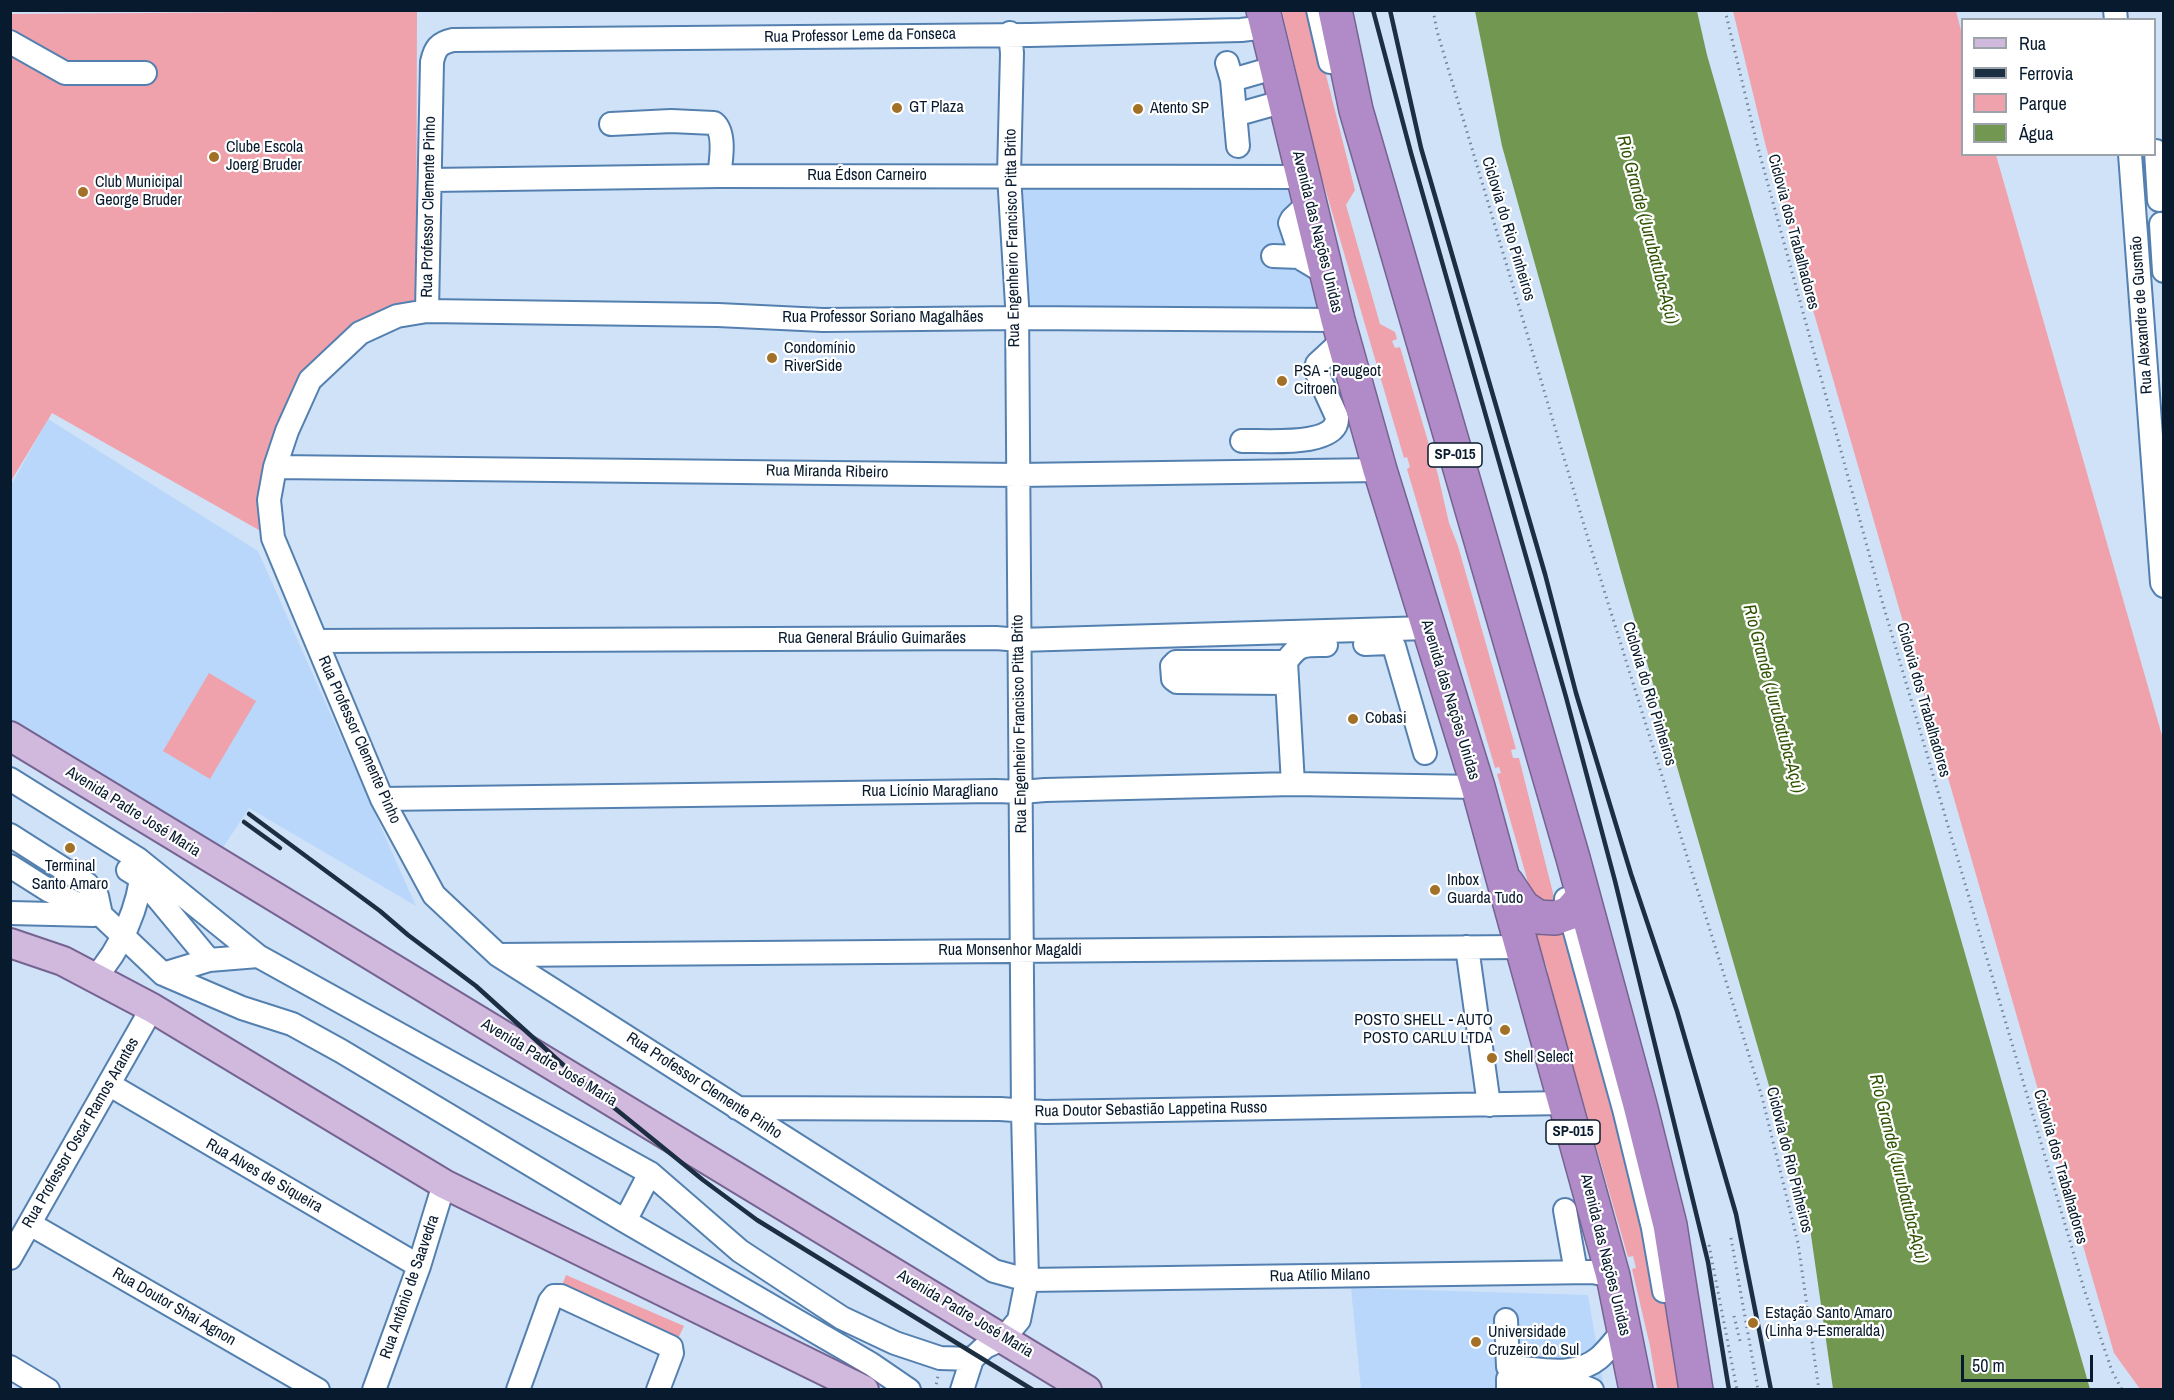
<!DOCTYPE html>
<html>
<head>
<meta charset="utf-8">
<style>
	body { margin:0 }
	#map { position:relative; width:2174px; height:1400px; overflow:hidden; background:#d0e2f7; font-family:"Archivo Narrow",sans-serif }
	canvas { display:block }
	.frame { position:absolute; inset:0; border:12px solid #081a2d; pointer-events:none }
	.legend { position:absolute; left:1961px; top:18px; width:195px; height:138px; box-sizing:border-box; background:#fff; border:2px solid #9ca3ab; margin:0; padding:8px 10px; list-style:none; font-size:18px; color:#081a2d }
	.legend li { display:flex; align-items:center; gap:12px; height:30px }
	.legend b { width:30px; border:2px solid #9ca3ab }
	.scale { position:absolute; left:1961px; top:1355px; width:132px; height:27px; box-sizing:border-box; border:3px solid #081a2d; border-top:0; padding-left:8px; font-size:18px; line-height:21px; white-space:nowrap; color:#081a2d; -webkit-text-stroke:4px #fff; paint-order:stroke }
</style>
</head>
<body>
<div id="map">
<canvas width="2174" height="1400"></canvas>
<div class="frame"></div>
<ul class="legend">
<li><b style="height:8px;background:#d0b9dd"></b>Rua</li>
<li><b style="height:8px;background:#1c2e42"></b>Ferrovia</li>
<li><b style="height:16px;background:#efa2ab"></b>Parque</li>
<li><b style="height:16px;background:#719750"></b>Água</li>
</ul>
<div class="scale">50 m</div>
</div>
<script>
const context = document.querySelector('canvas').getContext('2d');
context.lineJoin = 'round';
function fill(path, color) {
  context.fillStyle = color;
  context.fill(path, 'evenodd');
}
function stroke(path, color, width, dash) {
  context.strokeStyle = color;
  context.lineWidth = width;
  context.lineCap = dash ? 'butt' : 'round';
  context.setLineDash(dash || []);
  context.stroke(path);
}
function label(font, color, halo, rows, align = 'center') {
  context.font = font + ' "Archivo Narrow",sans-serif';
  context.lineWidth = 4.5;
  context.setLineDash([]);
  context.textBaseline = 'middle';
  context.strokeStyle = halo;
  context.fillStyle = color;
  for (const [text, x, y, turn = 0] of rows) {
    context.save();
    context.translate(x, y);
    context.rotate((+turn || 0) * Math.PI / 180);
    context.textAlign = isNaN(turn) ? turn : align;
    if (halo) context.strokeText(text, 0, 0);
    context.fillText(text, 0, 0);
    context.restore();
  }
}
fill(new Path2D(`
	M1009,175L1305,189L1338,320L1017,318Z
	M48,419L258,551L416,906L249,808L220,852L11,731L10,487Z
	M1351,1288L1588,1295L1604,1389H1361Z`), '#b9d7fb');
fill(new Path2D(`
	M417,11L416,300L360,333L310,380L287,431L273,538L52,413L11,481V14Z
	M1282,11H1313L1324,67L1355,190L1346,205L1380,324L1395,332L1397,339L1392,341L1395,348L1400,347L1438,475L1449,523L1458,546L1516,749L1511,750L1513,758H1519L1554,897L1548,906L1532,896L1497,774L1501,773L1499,767L1495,768L1407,469L1410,467L1407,457L1404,458L1320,171Z
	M1733,11H1956L1962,34V154L1996,155L2163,739V1389H2140L2114,1353L1766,147Z
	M209,673L256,701L210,779L163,751Z
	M1564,925L1662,1288L1678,1389H1657L1650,1346L1632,1269L1636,1268L1633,1256L1628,1257L1546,973L1548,972L1545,962H1542L1535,935V933Z
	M566,1275L684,1326L676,1343L559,1293Z`), '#efa2ab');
fill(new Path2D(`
	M1475,11H1697L1707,55L2090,1389H1833L1810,1228L1624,583L1502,146Z`), '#719750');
const minor = new Path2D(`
	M1318,10L1330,62
	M2115,10L2116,20
	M1266,27L1241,30L1030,35L453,40C439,43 435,48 432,62L427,311L397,316L360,333L310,380L287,431L275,467L269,500L273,538L382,799L434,895L498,955L994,1271L1027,1280L1592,1272L1613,1276
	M10,42L65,73H145
	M1227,63L1232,80L1277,67
	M1232,80L1238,146
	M1235,115L1285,101
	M611,124L671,121L714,123C726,133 721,161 719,176
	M2156,151L2159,200
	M2130,154L2162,583L2164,586
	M431,180L719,176L1304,177
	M1310,202L1292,219L1290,223L1302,259L1327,274
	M2161,224L2164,271
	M1273,256L1300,257
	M427,311L718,315L823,320L1017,318L1338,320
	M1242,441C1263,440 1339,448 1337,417L1316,371L1317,364L1344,339
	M275,467L1018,475L1380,470
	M316,641L996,638L1019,640L1428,628
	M1365,644L1389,643L1394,646L1425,753
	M1286,662H1176L1172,666L1173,679L1177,682L1287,683
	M10,779L138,859L258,956L650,1173L740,1251L842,1318L895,1343L940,1358L972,1359
	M1293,784L1286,662C1299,643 1305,645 1326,645
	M382,799L996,791L1022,792L1045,790L1293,784L1478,787
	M10,835L87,884L97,896L101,915
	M10,866L48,890L101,915L163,974L242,1008L292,1024L341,1051L625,1221L871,1364L909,1390
	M128,870L141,878L209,960
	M1566,899L1624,1109L1653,1228L1664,1291
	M10,913L94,915
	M1467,947L1489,1105
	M498,955L1521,947
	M163,974L209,960L258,956
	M95,977C120,951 140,905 142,868
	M110,1085L419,1266
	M737,1108L1000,1109L1044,1112L1565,1103
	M1565,1210L1576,1272
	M625,1221L650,1173
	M30,1224L318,1390
	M10,1258L152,1008
	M1506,1320L1508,1367C1537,1368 1574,1379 1599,1358C1608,1350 1616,1339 1624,1330
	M10,1367L48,1390
	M374,1390L419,1266L444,1184
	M518,1390L550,1301L554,1296H561L671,1347L672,1353L658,1390
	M962,1390L972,1359L985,1347L1004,1338L1019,1320L1027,1280L1023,1112L1017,305L1009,175L1012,53L1010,33
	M1508,1390V1379L1569,1381L1592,1390`);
const major = new Path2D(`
	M10,736L1087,1390
	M10,943L63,961L152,1008L444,1184L864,1390`);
const highway = new Path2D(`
	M1263,10L1338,320L1380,470L1478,787L1502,875L1613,1276L1636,1390
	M1335,10L1356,110L1573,858L1640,1105L1670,1225L1696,1390
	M1507,883L1523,907L1538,917L1555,918L1569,913L1583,897`);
stroke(minor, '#5480b0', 26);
stroke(major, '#756391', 32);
stroke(highway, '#756391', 36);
stroke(new Path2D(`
	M1433,10L1437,31L1590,545L1762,1097L1798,1243L1819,1390
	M1725,10L1757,144L1882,601L2084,1289L2112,1371L2122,1390
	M1731,1238L1758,1390
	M1709,1245L1737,1390
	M1734,1316L1741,1345
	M935,1390L938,1376`), '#738599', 3, [1.5, 4.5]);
stroke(minor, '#fff', 22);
stroke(major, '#d0b9dd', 28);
stroke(highway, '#b08bc7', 33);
stroke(new Path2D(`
	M1373,10L1411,153L1566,697L1615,881L1708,1262L1729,1390
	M1390,10L1421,148L1545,574L1576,693L1631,874L1677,1011L1736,1214L1771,1390
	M249,814L380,911L408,935L476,986L580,1080L703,1180L757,1220L1033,1390
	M244,822L280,848`), '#1c2e42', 4.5);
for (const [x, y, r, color] of [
	[897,108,6,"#a37027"],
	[1138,109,6,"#a37027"],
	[214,157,6,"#a37027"],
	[83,192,6,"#a37027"],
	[772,358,6,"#a37027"],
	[1282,381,6,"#a37027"],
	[1353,719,6,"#a37027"],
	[70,848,6,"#a37027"],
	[1435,890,6,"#a37027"],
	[1505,1030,6,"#a37027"],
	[1492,1058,6,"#a37027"],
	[1753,1323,6,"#a37027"],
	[1476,1342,6,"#a37027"]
]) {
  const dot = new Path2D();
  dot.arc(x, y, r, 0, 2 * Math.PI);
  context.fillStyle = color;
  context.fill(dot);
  stroke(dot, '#fff', 2);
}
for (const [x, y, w] of [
	[1455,455,54],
	[1573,1132,54]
]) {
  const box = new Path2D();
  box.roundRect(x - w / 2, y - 12, w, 24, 4.5);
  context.fillStyle = '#fff';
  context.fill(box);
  stroke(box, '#081a2d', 1.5);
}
label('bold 15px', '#081a2d', null, [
	["SP-015",1455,455],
	["SP-015",1573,1132]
]);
label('16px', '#081a2d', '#fff', [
	["Rua Professor Leme da Fonseca",860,36,-1],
	["Rua Édson Carneiro",867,176],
	["Rua Professor Clemente Pinho",429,207,-89],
	["Ciclovia do Rio Pinheiros",1508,229,73],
	["Avenida das Nações Unidas",1317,232,76],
	["Ciclovia dos Trabalhadores",1793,232,75],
	["Rua Engenheiro Francisco Pitta Brito",1013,238,-91],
	["Rua Alexandre de Gusmão",2142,315,-94],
	["Rua Professor Soriano Magalhães",883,318],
	["Rua Miranda Ribeiro",827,472,1],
	["Rua General Bráulio Guimarães",872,639],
	["Ciclovia do Rio Pinheiros",1649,694,73],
	["Avenida das Nações Unidas",1450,700,73],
	["Ciclovia dos Trabalhadores",1923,700,74],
	["Rua Engenheiro Francisco Pitta Brito",1020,724,-91],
	["Rua Professor Clemente Pinho",359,740,66],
	["Rua Licínio Maragliano",930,792],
	["Avenida Padre José Maria",133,812,32],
	["Rua Monsenhor Magaldi",1010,951],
	["Avenida Padre José Maria",549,1063,31],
	["Rua Professor Clemente Pinho",704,1086,33],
	["Rua Doutor Sebastião Lappetina Russo",1151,1110,-1],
	["Rua Professor Oscar Ramos Arantes",81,1133,-60],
	["Ciclovia do Rio Pinheiros",1789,1160,76],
	["Ciclovia dos Trabalhadores",2060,1167,74],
	["Rua Alves de Siqueira",264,1176,30],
	["Avenida das Nações Unidas",1605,1255,76],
	["Rua Atílio Milano",1320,1276,-1],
	["Rua Antônio de Saavedra",410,1287,-71],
	["Rua Doutor Shai Agnon",174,1307,30],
	["Avenida Padre José Maria",965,1314,31]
]);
label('16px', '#081a2d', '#fff', [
	["GT Plaza",909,108],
	["Atento SP",1150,109],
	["Clube Escola",226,148],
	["Joerg Bruder",226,166],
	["Club Municipal",95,183],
	["George Bruder",95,201],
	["Condomínio",784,349],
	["RiverSide",784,367],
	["PSA - Peugeot",1294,372],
	["Citroen",1294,390],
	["Cobasi",1365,719],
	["Terminal",70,867,"center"],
	["Santo Amaro",70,885,"center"],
	["Inbox",1447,881],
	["Guarda Tudo",1447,899],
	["POSTO SHELL - AUTO",1493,1021,"right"],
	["POSTO CARLU LTDA",1493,1039,"right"],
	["Shell Select",1504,1058],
	["Estação Santo Amaro",1765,1314],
	["(Linha 9-Esmeralda)",1765,1332],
	["Universidade",1488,1333],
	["Cruzeiro do Sul",1488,1351]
], 'left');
label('italic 18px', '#315404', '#fff', [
	["Rio Grande (Jurubatuba-Açú)",1647,230,75],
	["Rio Grande (Jurubatuba-Açú)",1773,699,75],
	["Rio Grande (Jurubatuba-Açú)",1898,1169,76]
]);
</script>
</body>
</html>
